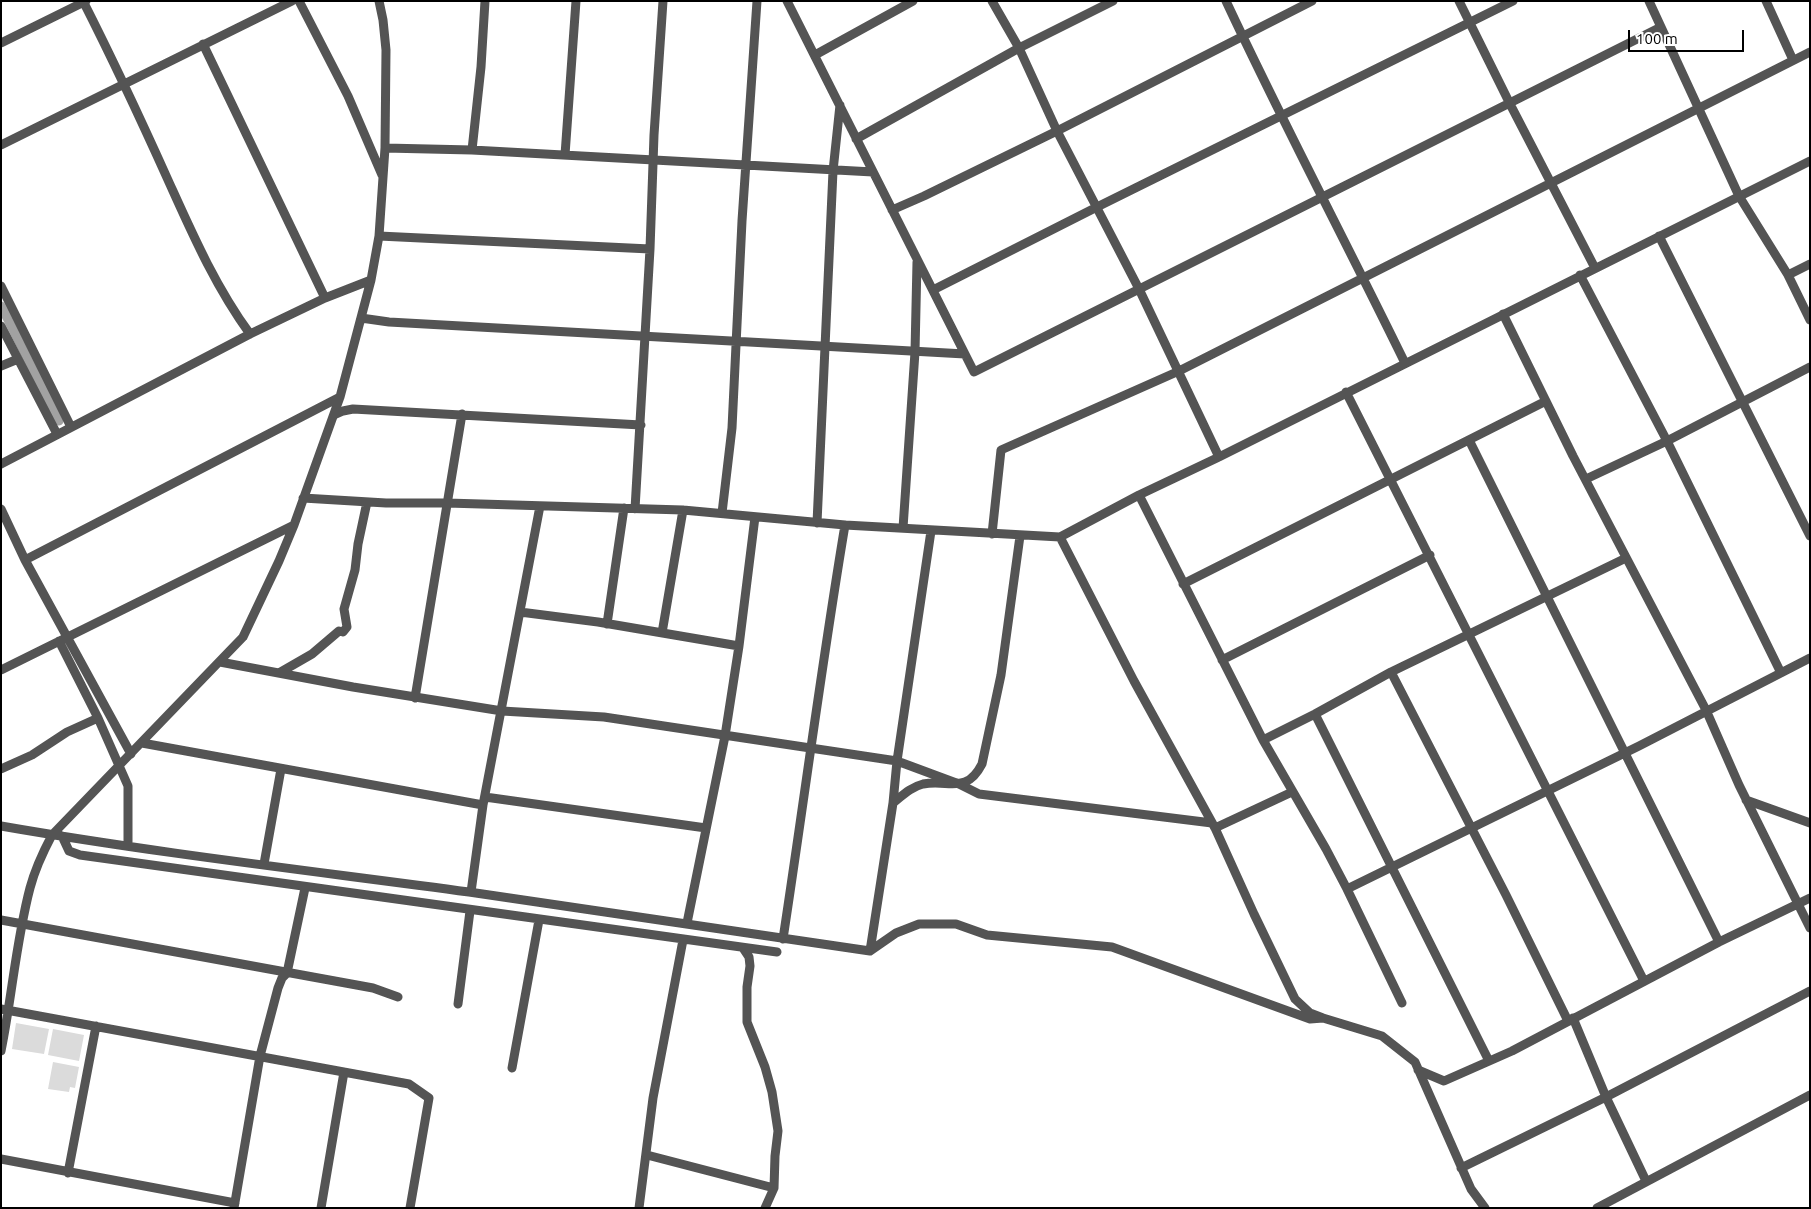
<!DOCTYPE html>
<html>
<head>
<meta charset="utf-8">
<style>
	body { margin:0 }
	#map { position:relative; width:1811px; height:1209px; overflow:hidden; background:#fff; font-family:Ubuntu,sans-serif }
	canvas { display:block }
	.frame { position:absolute; inset:0; border:2px solid #000; pointer-events:none }
	.scale { position:absolute; left:1628px; top:30px; width:116px; height:22px; box-sizing:border-box; border:2px solid #000; border-top:0; padding-left:6px; font-size:15px; line-height:18px; white-space:nowrap; color:#000; -webkit-text-stroke:4px #fff; paint-order:stroke }
</style>
</head>
<body>
<div id="map">
<canvas width="1811" height="1209"></canvas>
<div class="frame"></div>
<div class="scale">100 m</div>
</div>
<script>
const context = document.querySelector('canvas').getContext('2d');
context.lineJoin = 'round';
function fill(path, color) {
  context.fillStyle = color;
  context.fill(path, 'evenodd');
}
function stroke(path, color, width, dash) {
  context.strokeStyle = color;
  context.lineWidth = width;
  context.lineCap = dash ? 'butt' : 'round';
  context.setLineDash(dash || []);
  context.stroke(path);
}
fill(new Path2D(`
	M16,1023L49,1029L44,1054L12,1049Z
	M53,1029L84,1035L79,1061L48,1055Z
	M53,1062L79,1067L75,1088L70,1087L69,1092L48,1089Z`), '#dbdbdb');
stroke(new Path2D(`
	M1,306L59,421`), '#a2a2a2', 9);
stroke(new Path2D(`
	M83,1C113,60 141,120 168,180C192,233 215,286 250,334
	M299,1L348,96L382,175
	M787,1L974,372L1661,27
	M992,1L1019,48L1057,131L1139,289L1219,457
	M1226,1C1283,123 1346,242 1405,363
	M1459,1L1510,104L1595,268
	M1649,1L1739,196L1788,275L1810,320
	M1766,1L1793,60
	M1,43L86,1
	M203,44L325,298
	M815,55L913,1
	M856,139L1019,48L1113,1
	M1,145L292,1
	M385,148L472,150L873,172
	M472,150L481,67L485,1
	M565,155L576,1
	M892,210L924,196L1057,131L1312,1
	M379,236L650,249
	M1659,236L1810,536
	M1580,275L1667,441L1781,673
	M1788,275L1810,264
	M1,286L71,427
	M933,290L1097,207L1513,1
	M1503,314L1573,456L1706,710L1739,785L1810,928
	M361,318L389,322L965,354
	M1,326L57,434
	M1,366L18,359
	M1346,392L1644,981
	M334,415L343,411L353,409L641,425
	M1469,440L1719,942
	M1,464L250,334L325,298L371,280
	M1586,479L1667,441L1810,367
	M1139,495L1263,740L1326,849L1347,889L1402,1003
	M303,498L386,503H447L683,510L845,525L1060,537L1139,495L1219,457L1810,161
	M1,509L25,560L131,754
	M635,509L650,249L654,135L663,1
	M722,513L732,428L742,221L757,1
	M817,523L833,171L840,105
	M903,528L915,352L917,262
	M992,534L1001,450L1179,371L1810,52
	M1060,537L1134,681L1215,828L1254,914L1295,999L1310,1013L1323,1018L1382,1036L1415,1062L1471,1189L1485,1208
	M25,560L340,397
	M1183,584L1546,401
	M520,612L598,622L739,646
	M607,624L624,508
	M662,633L683,510
	M59,641L98,718L128,786V846
	M1222,660L1430,555
	M220,662L353,687L502,711L604,717L897,761L959,784L979,794L1212,823
	M1,670L294,525
	M1391,672L1506,895L1568,1021
	M279,673L312,654L339,631L343,632L347,627L344,609L355,570L358,544L367,502
	M415,698L462,414
	M1315,714L1489,1061
	M1263,740L1315,714L1391,672L1626,558
	M142,743L483,805
	M1,769L32,755L67,732L98,718
	M485,797L706,828
	M1746,800L1810,823
	M893,803C903,795 911,787 923,784C949,779 966,795 982,764L1001,675L1020,536
	M1,826C156,853 313,871 469,892C603,911 736,932 870,951L896,933L919,924H956L987,935L1112,947L1310,1019L1323,1018
	M1215,828L1292,792
	M62,836L69,851L80,855L777,952
	M264,864L281,769
	M1347,889L1639,746L1810,658
	M471,892L483,805L540,506
	M1,920L373,988L398,997
	M687,923L725,736L739,646L755,517
	M783,939C804,801 822,662 845,525
	M743,948L749,957L750,966L747,987V1022L765,1067L772,1092L778,1131L775,1156L774,1188L765,1208
	M870,951L893,803L897,761L931,531
	M458,1004L470,911
	M1,1009L409,1084L429,1098L410,1208
	M1573,1018L1606,1097L1646,1181
	M1,1051C12,997 16,941 30,888C35,869 43,852 52,835L243,637L279,561L294,525L340,397L371,280L379,236L385,148L386,50L383,20L379,1
	M512,1068L539,920
	M1418,1070L1444,1081L1512,1051L1719,942L1810,898
	M647,1155L774,1188
	M1,1159L235,1203
	M1461,1168L1606,1097L1810,991
	M68,1173L96,1026
	M234,1208L260,1056L278,988L282,978L287,973L305,888
	M321,1208L344,1072
	M639,1208L653,1098L683,940
	M1597,1208L1810,1095`), '#545454', 9);
</script>
</body>
</html>
